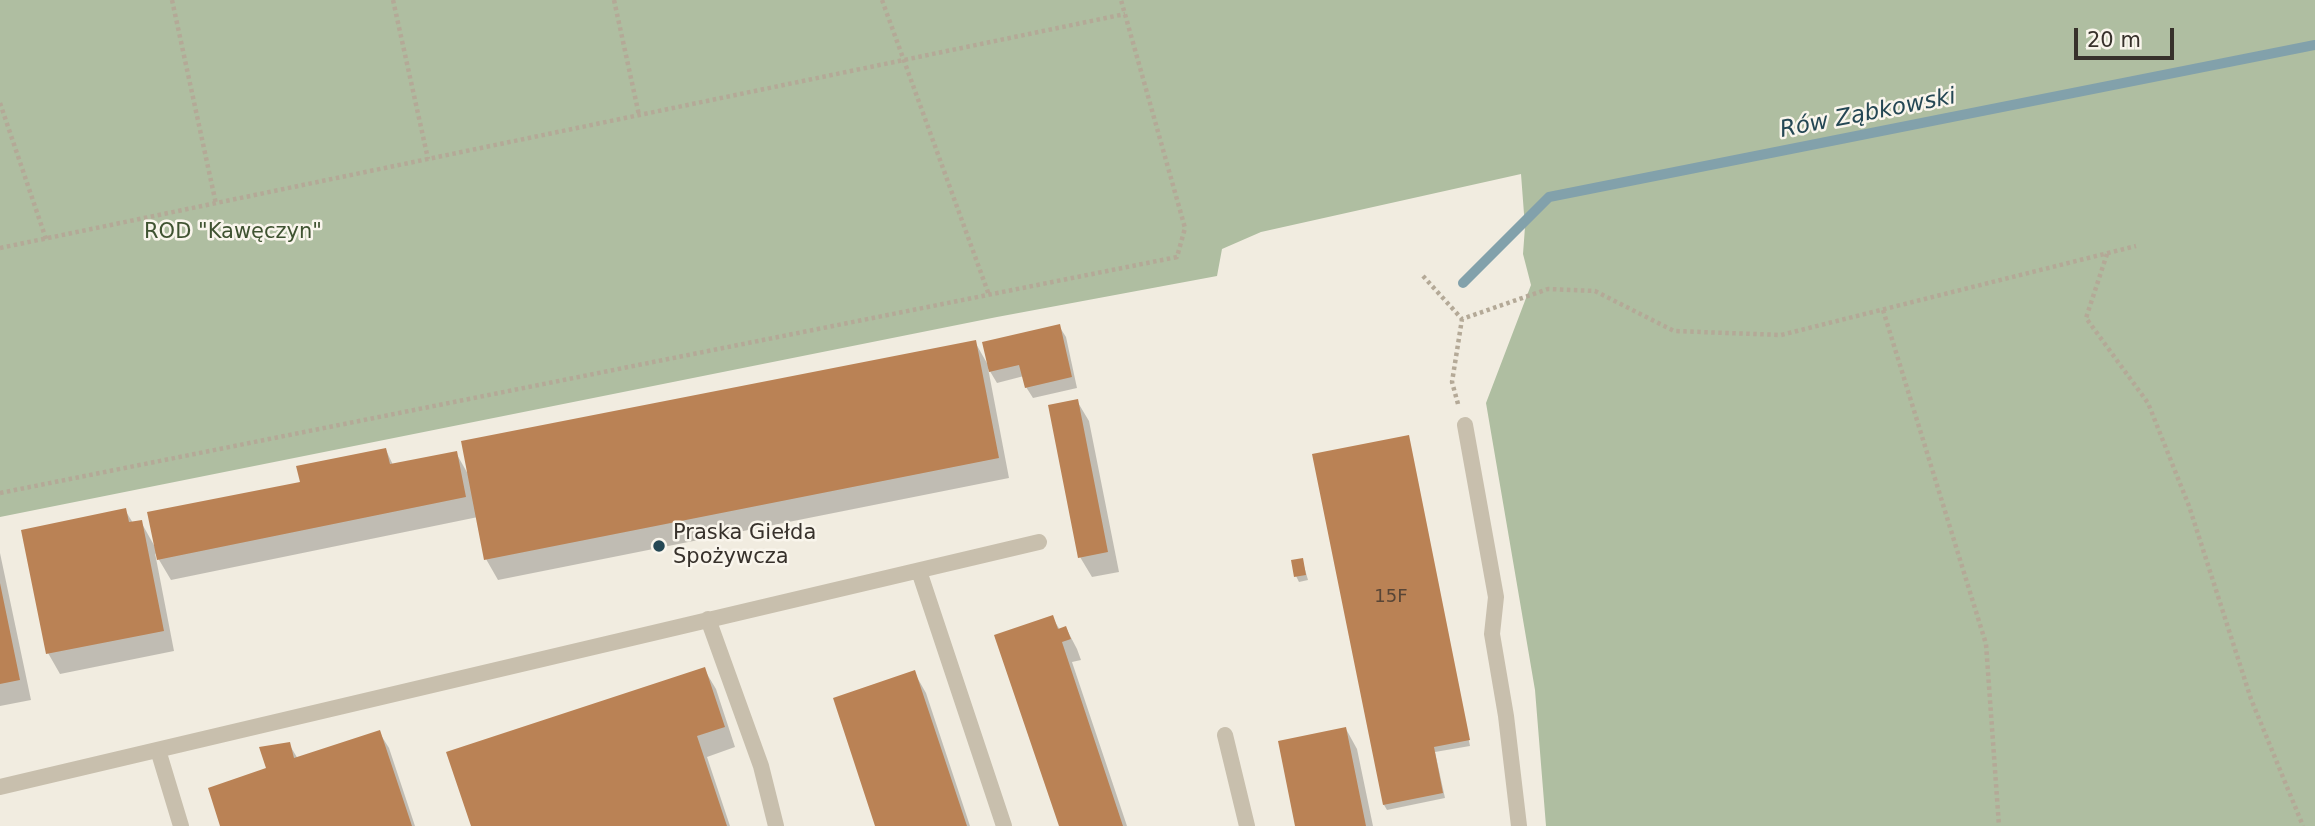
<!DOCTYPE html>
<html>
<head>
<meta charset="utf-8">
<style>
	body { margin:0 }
	#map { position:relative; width:2315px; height:826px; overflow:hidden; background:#f1ece0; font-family:"DejaVu Sans",sans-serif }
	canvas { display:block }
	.scale { position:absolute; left:2074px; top:28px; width:100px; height:32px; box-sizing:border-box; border:4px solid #37312b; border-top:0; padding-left:9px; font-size:21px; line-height:24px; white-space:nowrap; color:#37312b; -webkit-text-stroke:5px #f9f5ec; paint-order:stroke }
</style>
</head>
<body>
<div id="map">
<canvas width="2315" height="826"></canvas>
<div class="scale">20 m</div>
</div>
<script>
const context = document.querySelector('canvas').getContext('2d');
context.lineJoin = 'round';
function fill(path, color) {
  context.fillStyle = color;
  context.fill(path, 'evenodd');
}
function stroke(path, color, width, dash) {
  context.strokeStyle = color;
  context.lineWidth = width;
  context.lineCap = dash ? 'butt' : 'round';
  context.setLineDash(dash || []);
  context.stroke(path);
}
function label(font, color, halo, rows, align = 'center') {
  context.font = font + ' "DejaVu Sans",sans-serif';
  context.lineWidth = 5;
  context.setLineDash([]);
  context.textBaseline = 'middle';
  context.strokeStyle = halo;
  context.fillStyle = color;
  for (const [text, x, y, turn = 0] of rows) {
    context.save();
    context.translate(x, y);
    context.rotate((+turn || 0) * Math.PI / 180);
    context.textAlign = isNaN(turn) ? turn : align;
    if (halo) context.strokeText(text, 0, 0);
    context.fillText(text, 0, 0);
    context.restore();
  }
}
fill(new Path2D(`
	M0,0H2315V826H1546L1535,690L1486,403L1531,285L1523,254L1525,227L1521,174L1261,232L1222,249L1217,276L997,317L0,517Z`), '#afbea1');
fill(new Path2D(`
	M1059,326L1066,337L1077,388L1033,398L1026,387L1024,376L997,383L988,368L1009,478L498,580L486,559L478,517L171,580L155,553L174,651L60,674L48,653L125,510L133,523L141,522L155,547L302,483L386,450L393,465L456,453L468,474L975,342L988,365Z
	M1077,401L1089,421L1119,572L1092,577L1080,557Z
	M1408,440L1470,746L1435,752L1445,798L1387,810L1384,805L1314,456Z
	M0,553L31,700L0,706Z
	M1302,559L1308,580L1299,582L1296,576Z
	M1052,617L1060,630L1066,628L1077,649L1081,660L1072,662L1127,826H1060Z
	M704,669L716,689L735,747L707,757L730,826H473Z
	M914,672L926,693L970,826H877Z
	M1346,729L1357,749L1373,826H1297Z
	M379,732L389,748L415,826H222L289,744L298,759Z`), '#0003');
stroke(new Path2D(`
	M1463,283L1549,197L2315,45`), '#82a1ab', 10);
fill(new Path2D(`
	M1060,324L1072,377L1025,388L1019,365L989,372L982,342Z
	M976,340L999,458L484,560L461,441Z
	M1078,399L1108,552L1078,558L1048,405Z
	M1409,435L1470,740L1434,747L1443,793L1383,805L1312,454Z
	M386,448L390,464L457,451L466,497L157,560L147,512L300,482L296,466Z
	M126,508L129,522L142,520L164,631L46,654L21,530Z
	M1303,558L1306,575L1294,577L1291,560Z
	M0,583L20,680L0,684Z
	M1053,615L1058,629L1066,626L1071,639L1062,642L1123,826H1059L996,641L994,635Z
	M705,667L725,727L697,736L727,826H471L446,752Z
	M915,670L967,826H875L833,698Z
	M1346,727L1366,826H1295L1278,741Z
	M380,730L412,826H220L208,788L266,768L259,747L290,742L294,758Z`), '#ba8255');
stroke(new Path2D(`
	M172,0L216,204
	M393,0L428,159
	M614,0L639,115
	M882,0L989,295
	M0,103L46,239
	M0,248L1125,14
	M2107,254L2086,318L2148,403L2189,506L2251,699L2303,826
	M1423,276L1462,319L1548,289L1595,291L1674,331L1781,335L2136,246
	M1883,310L1986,644L1999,826
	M1458,404L1452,382L1462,319
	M0,493L1177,257L1185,228L1121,0`), '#b4a997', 4.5, [3.5, 3.5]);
stroke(new Path2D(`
	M1465,425L1496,597L1492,634L1506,716L1519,826
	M919,571L1004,826
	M708,619L761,766L776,826
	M1225,735L1247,826
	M158,750L181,826
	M0,787L1039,542`), '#c8bfad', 16);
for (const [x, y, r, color] of [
	[659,546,7,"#244754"]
]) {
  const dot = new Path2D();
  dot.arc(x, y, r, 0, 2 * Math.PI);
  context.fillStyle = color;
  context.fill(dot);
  stroke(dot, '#f9f5ec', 2.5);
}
label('18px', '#584536', null, [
	["15F",1391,597]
]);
label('21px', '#3f5331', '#f9f5ec', [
	["ROD \"Kawęczyn\"",233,233]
]);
label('21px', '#37312b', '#f9f5ec', [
	["Praska Giełda",673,534],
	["Spożywcza",673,558]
], 'left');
label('italic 23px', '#244754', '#f9f5ec', [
	["Rów Ząbkowski",1868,114,-11]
]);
</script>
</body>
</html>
